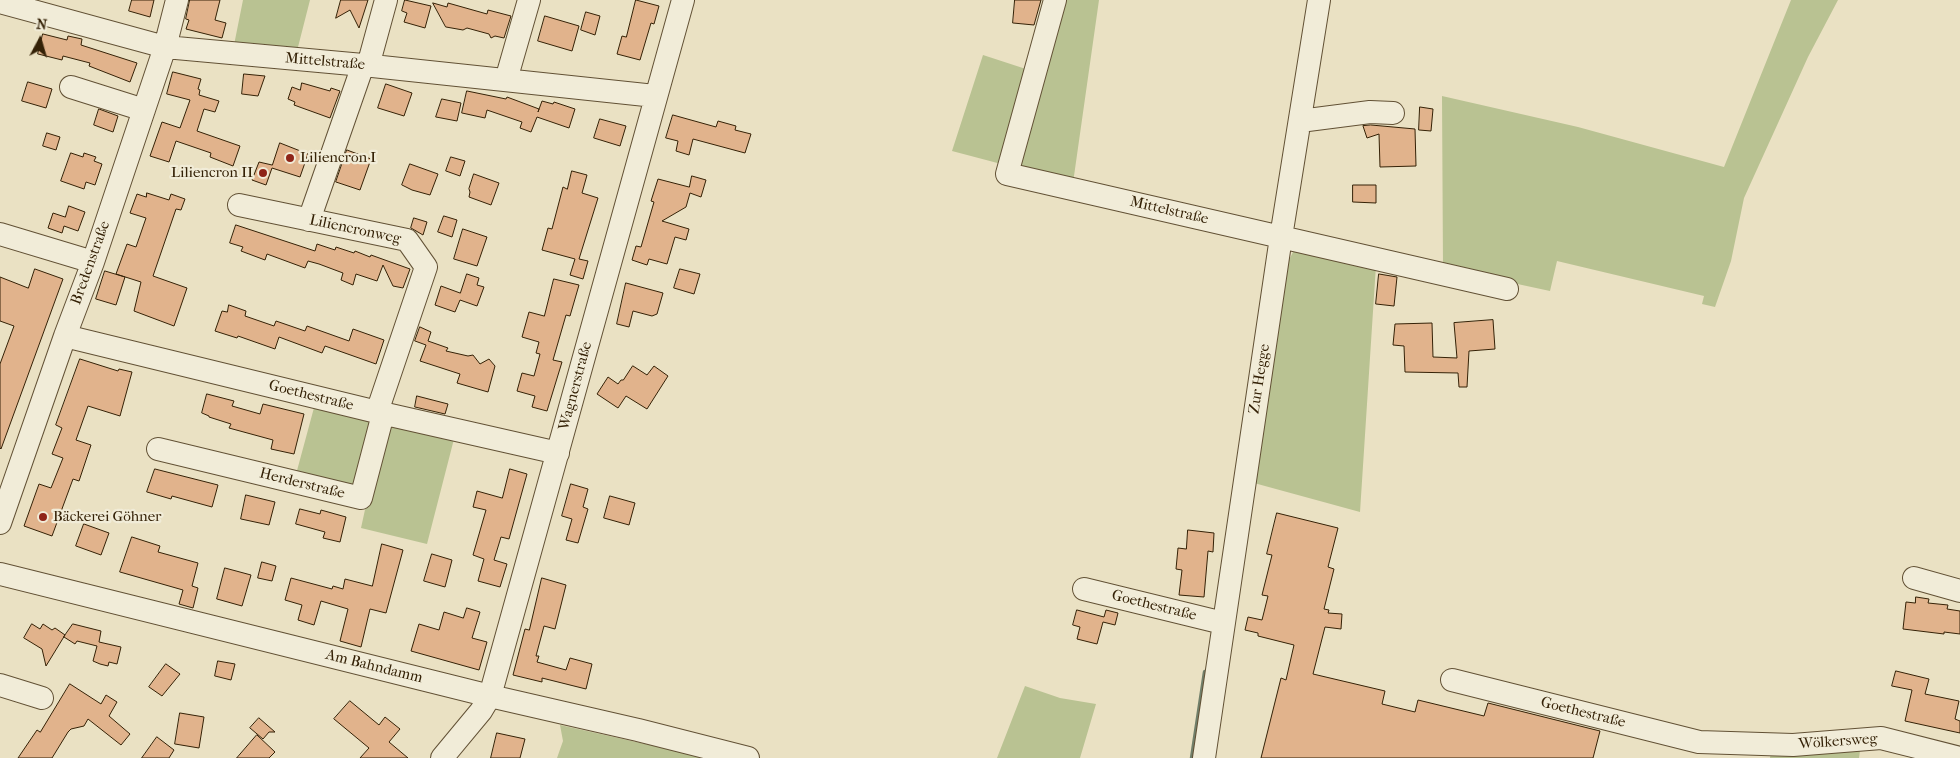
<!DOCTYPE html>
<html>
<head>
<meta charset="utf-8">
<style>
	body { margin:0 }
	#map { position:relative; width:1960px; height:758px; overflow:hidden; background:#eae1c3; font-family:"IM FELL French Canon",serif }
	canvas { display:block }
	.north { position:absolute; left:15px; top:15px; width:50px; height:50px; -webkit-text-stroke:4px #f1ecd8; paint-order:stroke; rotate:6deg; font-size:14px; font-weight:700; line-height:20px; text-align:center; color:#342106 }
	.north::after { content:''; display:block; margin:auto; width:18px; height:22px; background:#342106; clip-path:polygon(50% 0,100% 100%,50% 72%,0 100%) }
</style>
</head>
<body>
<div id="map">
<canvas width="1960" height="758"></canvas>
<div class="north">N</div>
</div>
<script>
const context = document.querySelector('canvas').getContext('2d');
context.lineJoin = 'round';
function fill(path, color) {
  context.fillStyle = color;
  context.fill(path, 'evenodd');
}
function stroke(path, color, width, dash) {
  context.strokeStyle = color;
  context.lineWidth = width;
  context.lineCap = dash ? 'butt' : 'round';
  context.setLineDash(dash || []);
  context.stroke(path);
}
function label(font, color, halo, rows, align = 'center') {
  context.font = font + ' "IM FELL French Canon",serif';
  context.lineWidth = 4.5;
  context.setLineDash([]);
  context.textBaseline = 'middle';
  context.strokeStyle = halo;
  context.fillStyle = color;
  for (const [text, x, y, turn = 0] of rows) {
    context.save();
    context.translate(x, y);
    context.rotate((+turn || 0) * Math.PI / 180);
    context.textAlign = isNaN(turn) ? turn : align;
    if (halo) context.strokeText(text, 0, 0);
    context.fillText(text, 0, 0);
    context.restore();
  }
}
fill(new Path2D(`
	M243,0H310L297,51L234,45Z
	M1058,0H1099L1073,183L1017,169Z
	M1791,0H1838L1808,57L1744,198L1731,261L1715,307L1702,304L1704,296L1557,261L1550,291L1443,268L1442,96L1578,127L1724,167Z
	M983,55L1032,71L1005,165L952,151Z
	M1295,248L1376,265L1360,512L1254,483L1288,262Z
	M315,404L454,439L427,544L361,528L368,496L295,478Z
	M1025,686L1060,698L1096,704L1080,758H997Z
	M560,725L708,758H557L563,741Z
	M1861,744L1859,758H1770L1771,748Z`), '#b9c292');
stroke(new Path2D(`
	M1192,758L1205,672`), '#717f6a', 4.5);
const building = new Path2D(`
	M132,0H154L150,17L129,11Z
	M190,0H220L215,20L226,23L222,38L186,29L189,20L186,19Z
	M341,0H368L359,28L350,10L336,18Z
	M405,0L431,6L425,28L404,22L407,13L402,11Z
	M636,0L659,6L654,24L651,23L640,60L617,54L622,36L626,37Z
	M1015,0H1041L1034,25L1013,23Z
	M433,3L447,7L448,3L487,14L488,10L511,16L504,38L495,36L491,38L489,34L467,28L463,30L446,27Z
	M586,12L600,16L595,35L581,30Z
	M545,16L579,26L572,51L538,41Z
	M43,34L67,40L68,36L82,39L81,45L137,63L130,82L89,66L90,63L63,56L62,60L38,54Z
	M173,72L201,79L198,89L200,90L199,95L219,101L215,112L204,109L197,131L240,146L233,166L210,157L211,153L176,141L169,162L150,156L162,122L180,128L190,100L167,94Z
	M244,74L265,76L258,96L242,94Z
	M28,82L52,89L46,108L22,101Z
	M302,83L330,91L331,88L340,91L330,118L294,105L295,102L288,99L292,87L300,90Z
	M386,84L412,93L404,116L378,108Z
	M467,91L506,99L507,97L539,109L538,112L542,101L553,104L554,102L575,109L569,128L537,117L531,132L520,128L522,122L487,110L485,118L462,113Z
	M442,99L461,103L457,121L436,117Z
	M1420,107L1433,109L1431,131L1419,130Z
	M99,109L118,116L113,132L94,125Z
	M673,115L716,127L718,121L736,126L735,130L751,134L745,153L693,139L689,155L676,151L678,141L666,138Z
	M600,119L626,126L620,146L594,138Z
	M1371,125L1415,129L1416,166L1380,167L1379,134L1367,138L1363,126Z
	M47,133L60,137L56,150L43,146Z
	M280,143L308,154L300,177L272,168L266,185L252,180L259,162L272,165Z
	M347,150L371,159L360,190L336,182Z
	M71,153L83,157L84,153L96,157L94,161L102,164L95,185L86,182L84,189L61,181Z
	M451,157L465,161L460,176L446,171Z
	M410,164L438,174L430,195L412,190L402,185Z
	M572,171L587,175L582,193L598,198L579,259L588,261L583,279L570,275L575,259L542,250L548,228L552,229L563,187L567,189Z
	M474,174L499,183L491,205L469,197L470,192L469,189Z
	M692,176L706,180L701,197L690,193L686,207L662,221L689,229L686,240L675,237L667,264L649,259L647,265L632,260L636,246L641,247L654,202L651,201L658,179L689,187Z
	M1353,185H1376V203L1353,202Z
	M147,193L169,200L171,194L185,199L181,210L176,209L153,276L187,288L174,326L134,311L141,282L116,274L127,244L136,247L146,218L130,213L137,194L146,197Z
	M69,206L85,212L78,231L64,226L62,233L48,228L53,213L65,217Z
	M444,216L457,220L452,237L438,232Z
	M414,218L427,222L423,235L411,228Z
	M236,225L315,251L317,244L335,250L336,247L354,253L355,251L370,257L371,255L410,269L403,288L393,286L383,265L377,281L356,274L353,285L341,280L343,273L319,264L308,261L305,268L267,254L265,260L241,251L243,247L230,243Z
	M463,229L487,237L477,266L454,259Z
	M35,269L63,279L1,449L0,448V364L14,326L0,321V277L28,288Z
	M680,269L700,274L694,294L674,288Z
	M105,271L125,277L116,305L96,299Z
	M467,274L479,278L477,285L484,287L477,306L460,300L455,312L435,305L441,286L460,293Z
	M1379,274L1397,277L1394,306L1376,304Z
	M554,279L579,285L570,316L566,315L553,360L562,362L547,411L532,407L535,396L517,391L522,373L534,376L540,354L536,353L539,342L522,337L529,312L544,316Z
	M626,283L663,293L657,314L652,316L633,311L629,327L617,324Z
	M229,305L246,311L245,316L274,326L276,321L305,331L307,326L349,341L353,329L384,340L376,364L325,346L322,353L279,337L275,349L238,336L237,338L215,331L222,311L227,312Z
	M1493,320L1495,349L1469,351L1467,387H1459L1458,373L1405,372L1404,346L1393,345L1395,324L1432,323L1433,357L1457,358L1454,323Z
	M420,327L431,332L428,341L448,348L446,351L468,356L473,355L480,364L489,359L495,366L488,392L457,383L460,374L420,361L426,345L415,341Z
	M80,359L118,371L119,369L132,372L120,416L88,406L76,440L91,445L79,481L73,479L52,536L24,526L39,484L51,488L63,458L52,454L62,428L56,425Z
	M633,366L647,375L654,366L668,376L647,409L626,396L618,408L597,394L608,377L618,384L621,380H623Z
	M207,394L234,401L232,406L260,414L263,404L304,414L294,454L271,449L273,440L229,428L231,424L209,417V416L202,413Z
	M417,396L448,404L445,414L415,407Z
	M155,469L218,485L212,507L172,496L171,499L147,492Z
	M510,469L527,474L509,539L501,537L494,560L507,564L500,587L478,581L484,559L473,555L486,510L473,507L477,491L502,498Z
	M571,484L588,489L583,507L588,509L578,543L566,540L572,519L562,516Z
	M246,495L275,502L269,525L241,519Z
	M610,496L635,503L629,525L604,518Z
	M300,509L320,514L321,510L346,517L340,542L323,538L325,532L296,524Z
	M1277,513L1338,528L1328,567L1334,569L1324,609L1329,610L1328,613L1342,614L1341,629L1325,627L1313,674L1385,691L1382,704L1415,712L1418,700L1484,716L1488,703L1600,731L1593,758H1261L1281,678L1286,680L1294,645L1258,636V633L1245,630L1248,617L1262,620L1268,596L1262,595L1272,555L1267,554Z
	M84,524L109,533L101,555L76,546Z
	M1188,530L1214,533L1213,552L1208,551L1204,597L1179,595L1182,570L1176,569L1178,548L1186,549Z
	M132,537L160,546L158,552L198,563L192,586L198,588L193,608L179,604L183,590L120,572Z
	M382,544L403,550L386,613L370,609L361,647L340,641L348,609L321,601L314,625L298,620L302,605L285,600L291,578L332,589L333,586L343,589L345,579L372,586Z
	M432,554L452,560L445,587L424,581Z
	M262,562L276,566L272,581L258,578Z
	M225,568L251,575L242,606L217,599Z
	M542,578L566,585L555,629L544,626L536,656H539L537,662L566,670L570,658L592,664L586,689L542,678V682L513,675L525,629L529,630Z
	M1916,597L1929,599L1928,603L1948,605L1947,609L1960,611V634L1944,632V634L1903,629L1906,602L1915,603Z
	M467,608L480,612L472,638L487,642L479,670L411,651L419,624L439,630L444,612L463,618Z
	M1077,610L1104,617L1106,610L1118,613L1115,625L1103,622L1097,644L1077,639L1080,627L1073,625Z
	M32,624L40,629L43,624L52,630L55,628L65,635L46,666L42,649L24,638Z
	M73,624L101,631L99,642L121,647L117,664L109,662L108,666L100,664L93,661L97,646L77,641L75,644L64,637Z
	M218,661L235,664L231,680L215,676Z
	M166,664L180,674L162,696L149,687Z
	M1896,671L1929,679L1925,694L1959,701L1955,719L1960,721V733L1905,721L1912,690L1892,686Z
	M70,684L101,704L106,695L117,702L109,716L130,734L121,745L88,719L84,726L71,729L68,732L52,758H18L37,730L40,732Z
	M350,701L379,725L385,717L400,729L389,742L408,758H360L369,748L334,719Z
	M180,713L204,717L199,748L175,744Z
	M259,718L275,732H269L263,739L250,728Z
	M497,733L525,739L520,758H491Z
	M257,735L275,752L269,758H237Z
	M157,737L174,750L169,758H142Z`);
fill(building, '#e1b38c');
stroke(building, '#342106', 1);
const minor = new Path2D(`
	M1055,0L1007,174L1507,289
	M0,2L165,47L363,65L655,96
	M368,66L386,0
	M506,80L529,0
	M71,87L144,110
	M1300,121L1370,112L1393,113
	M239,205L407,240L426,267L377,412
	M309,220L363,65
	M0,234L93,262
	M65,336L377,412L558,453
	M158,449L361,498L383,414
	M0,523L65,336L93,262L165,47L177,0
	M0,574L490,696L638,730L748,758
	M1914,578L1960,591
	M1084,589L1223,623
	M1452,680L1699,742L1793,745L1881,738L1960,758
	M0,685L42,698
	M442,758L481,711L490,696L683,0
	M1204,758L1281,237L1319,0`);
stroke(minor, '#625135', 24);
stroke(minor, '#f1ecd8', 22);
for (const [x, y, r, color] of [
	[290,158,5,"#8f2418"],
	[263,173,5,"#8f2418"],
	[43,517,5,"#8f2418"]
]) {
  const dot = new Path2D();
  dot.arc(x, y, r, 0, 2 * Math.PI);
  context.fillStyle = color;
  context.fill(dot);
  stroke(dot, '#f1ecd8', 2);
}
label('15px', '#342106', '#f1ecd8', [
	["Mittelstraße",325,62,5],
	["Mittelstraße",1169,211,13],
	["Liliencronweg",355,230,12],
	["Bredenstraße",91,263,-70],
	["Zur Hegge",1260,379,-81],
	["Wagnerstraße",576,386,-75],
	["Goethestraße",311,396,14],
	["Herderstraße",302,484,14],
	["Goethestraße",1154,606,14],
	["Am Bahndamm",374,667,14],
	["Goethestraße",1583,713,14],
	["Wölkersweg",1838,742,-4]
]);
label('15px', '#342106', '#f1ecd8', [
	["Liliencron I",300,158],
	["Liliencron II",253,173,"right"],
	["Bäckerei Göhner",53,517]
], 'left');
</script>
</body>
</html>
